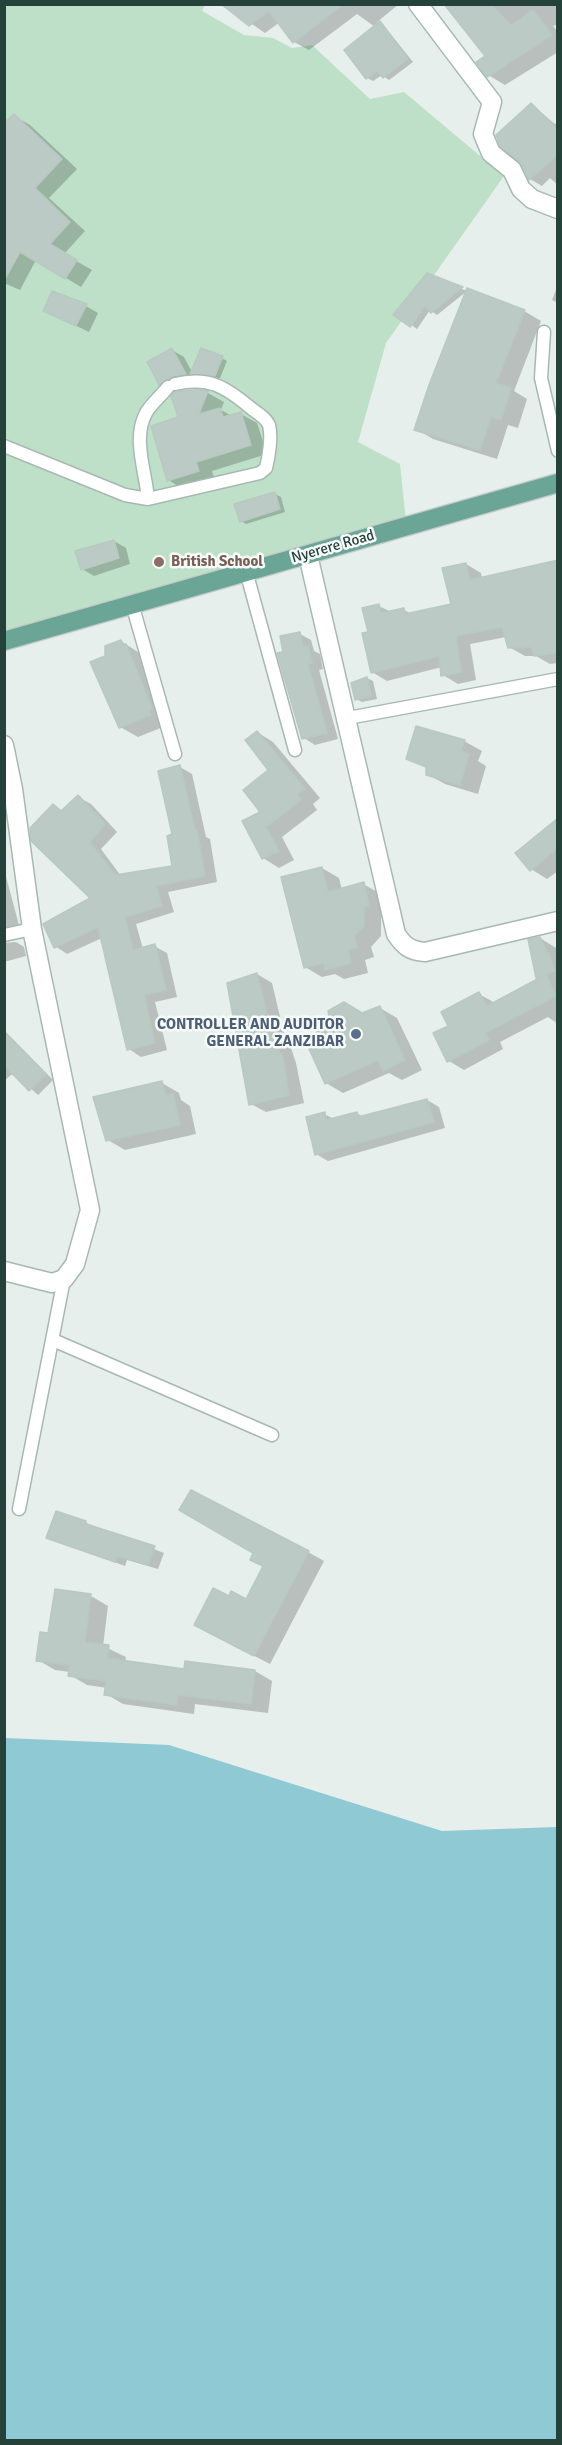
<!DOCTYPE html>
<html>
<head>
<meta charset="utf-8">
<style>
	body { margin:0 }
	#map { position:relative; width:562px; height:2445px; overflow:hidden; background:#e6efeb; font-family:Signika,sans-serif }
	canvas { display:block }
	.frame { position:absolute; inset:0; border:6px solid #24423a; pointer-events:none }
</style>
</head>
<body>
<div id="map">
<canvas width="562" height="2445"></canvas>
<div class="frame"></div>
</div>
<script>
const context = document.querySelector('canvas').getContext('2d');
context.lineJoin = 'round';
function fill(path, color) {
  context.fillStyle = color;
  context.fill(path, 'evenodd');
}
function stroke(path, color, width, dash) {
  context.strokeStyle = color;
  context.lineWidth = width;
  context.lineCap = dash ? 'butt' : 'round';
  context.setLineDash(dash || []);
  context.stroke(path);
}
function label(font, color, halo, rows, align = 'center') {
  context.font = font + ' Signika,sans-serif';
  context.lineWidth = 5;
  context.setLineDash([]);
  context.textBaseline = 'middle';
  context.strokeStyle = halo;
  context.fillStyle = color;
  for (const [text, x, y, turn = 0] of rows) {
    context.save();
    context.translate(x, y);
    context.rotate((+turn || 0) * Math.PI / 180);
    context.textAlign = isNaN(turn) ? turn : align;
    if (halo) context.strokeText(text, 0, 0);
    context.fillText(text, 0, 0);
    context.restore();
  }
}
fill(new Path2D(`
	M5,5H205L202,11L244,35L273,38L292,48L312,45L370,99L404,92L504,176L386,343L358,442L400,464L406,521L5,635Z`), '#bfe0c8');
fill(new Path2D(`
	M5,1738L169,1745L442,1831L557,1827V2440H5Z`), '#8ec9d4');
fill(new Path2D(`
	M223,4H399L377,22L385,27L413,62L389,80L382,75L373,81L367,78L346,50L375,27L357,14L309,50L294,42L280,22L265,33Z
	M445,4H558V24L553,26L558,32V52L505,85L488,75L487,57Z
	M532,105L555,124L558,123V185L550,178L542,186L530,179L521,161Z
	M14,116L30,125L77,169L49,198L85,231L64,254L92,270L81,287L36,260L20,290L4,283V125Z
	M428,275L467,291L437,315L430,310L417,329L396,314Z
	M558,285V303L552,300Z
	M86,306L98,313L89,332L45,311Z
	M524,311L541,321L514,391L527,399L518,428L508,425L497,459L433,439L416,429Z
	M172,350L184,357L192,372L222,358L227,361L220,378L194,376L172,391L160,384Z
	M206,392L224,402L221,410L232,416L241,414L257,423L267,454L212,471L215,481L185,490L168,480L180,418Z
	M275,494L281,497L285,512L246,524L241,521Z
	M114,541L126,548L130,564L94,576L82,569Z
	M558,562V663L550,664L536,656H525L509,647L506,637L470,644L476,680L458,684L443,675L442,667L387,681L372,672L370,633L379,606L391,612L403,609L411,614L453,605L466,564L481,573L482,579Z
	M300,634L311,640L314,651L320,654L323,669L319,670L338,739L315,745L304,738L284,653Z
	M121,641L144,656L168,725L138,737L120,727L107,657Z
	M367,678L373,681L377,699L362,702L356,699L352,684Z
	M257,732L273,742L320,798L313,804L317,810L282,837L294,860L279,868L263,858L262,812L270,771Z
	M464,741L482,751L478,761L486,766L478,794L445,784L427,774L428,769L408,758Z
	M180,767L192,774L206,837L210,839L217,882L168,892L174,912L136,924L143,949L154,946L167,953L177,997L155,1002L167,1050L141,1057L129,1049L102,938L67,954L55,946L92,898L54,806L63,811L78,797L91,804L117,832L101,849L121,876L174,868Z
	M558,820V871L547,879L531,869Z
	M322,868L339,878L342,890L363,884L381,894L386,916L381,917V936L371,947L374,957L365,960L368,973L344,979L335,974L322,977L305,967Z
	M4,869L20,929L4,940Z
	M540,938L556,948L558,952V1024L548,1017L500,1042L503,1049L464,1070L449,1061L450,1026L479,994L495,1003L538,980L530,941Z
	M16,942L24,947L26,956L4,962V943Z
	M257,974L272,983L287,1046L291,1048L296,1063L304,1103L266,1112L251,1104Z
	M380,1008L397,1018L422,1070L402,1080L389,1073L343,1093L326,1083L362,1014Z
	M4,1030L53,1080L38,1095L16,1075H11L4,1081Z
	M162,1083L179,1093L181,1100L190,1106L196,1134L125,1150L108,1140Z
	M427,1100L439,1107L445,1128L328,1161L316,1154L324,1114L334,1119L356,1113L364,1117Z
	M86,1523L164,1553L158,1569L127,1560L125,1566L48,1538Z
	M308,1552L324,1561L270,1664L212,1634L230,1598L247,1600Z
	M91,1596L108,1606L103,1646L126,1657L125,1662L185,1671H255L272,1681L268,1713L195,1704L194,1714L123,1704L106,1694L107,1688L87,1685L70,1675V1672L55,1670L38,1660L50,1635Z`), '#0003');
const building = new Path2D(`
	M221,4H344L293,43L269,11L249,26Z
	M444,4H491L511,25L533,10L552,35L487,77L476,62L485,56Z
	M380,21L408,59L383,78L377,71L366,79L344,50Z
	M531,103L558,130V155L529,180L522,165L500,146L496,135Z
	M14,114L62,159L35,188L70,222L50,244L77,260L65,279L20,252L4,281V123Z
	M427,273L463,287L431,313L425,306L410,327L393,315Z
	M467,288L525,310L496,383L511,388L501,420L491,417L480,450L414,430L429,385Z
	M52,291L87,304L76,326L43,311Z
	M172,348L186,374L173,376L159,385L147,362Z
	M201,348L223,356L215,376L190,374Z
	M197,390L208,391L199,414L220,408L223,417L241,412L251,445L196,462L199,471L167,481L151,426L178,417L171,396L174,392Z
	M275,492L280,509L240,522L234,504Z
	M114,540L119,558L81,570L75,551Z
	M558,560V653L534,656L532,647L508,648L502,627L456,636L461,672L441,676L439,656L371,673L362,633L368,632L362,608L379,604L381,613L404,608L405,614L451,604L442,568L466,563L470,580Z
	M300,632L303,647L308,646L312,663L308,664L327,733L302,739L277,653L283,652L280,636Z
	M121,640L123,645L126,644L152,708L149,710L151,715L119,728L90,662L105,656V646Z
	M367,677L372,696L355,700L351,683Z
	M416,726L465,740L461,751L469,754L460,785L426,775V767L406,759Z
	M257,731L305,789L297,794L301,800L266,827L279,851L262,859L242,821L260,812L243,790L268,770L245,740Z
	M180,765L195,830H197L205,876L156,886L162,906L125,917L133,950L155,944L166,990L144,995L155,1043L127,1050L98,927L54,948L43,924L90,898L31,841L30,828L53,804L61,811L78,795L105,824L90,842L115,875L172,866L167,836L172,834L158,771Z
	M558,818V848L530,871L515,853Z
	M322,867L328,892L364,882L369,906L364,907V926L354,936L357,947L348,950L351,963L325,970L324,963L304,968L281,877Z
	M540,937L547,953H549L555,971L546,974L556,996L485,1033L489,1040L447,1062L433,1033L448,1026L441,1012L479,992L487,1006L545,975L536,978L528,939Z
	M257,973L273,1039L276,1038L280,1054L282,1053L289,1095L249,1105L227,983Z
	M344,1002L362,1013L380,1006L405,1060L383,1071L378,1060L325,1084L305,1040L317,1033L316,1029L330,1022L328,1011Z
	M4,1032L46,1074L29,1091L4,1065Z
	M162,1081L166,1096L173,1094L180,1125L106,1141L93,1097Z
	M427,1099L434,1122L315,1155L306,1117L325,1112L326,1120L357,1112L358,1117Z
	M191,1490L309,1551L254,1656L194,1625L213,1588L229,1596L231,1591L246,1599L263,1566L250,1560L253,1553L179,1510Z
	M56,1511L86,1521V1524L155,1546L148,1565L117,1556L115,1562L46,1538Z
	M55,1589L91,1594L85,1642L109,1645L107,1658L184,1669L185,1661L255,1670L251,1704L178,1695L177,1705L104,1695L106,1681L68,1676L70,1665L36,1661L40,1632L48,1633Z`);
fill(building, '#bbcac4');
stroke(building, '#b8c9c2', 1.5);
const service = new Path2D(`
	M544,332L541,378L558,451
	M168,387C161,396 151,404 146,413C132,438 146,473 148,499L260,473L266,468C269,456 272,436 269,425C266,418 258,413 252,409C226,387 209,376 175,384
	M4,446L125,495L148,499
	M246,571L295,750
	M132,604L175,754
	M348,718L558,679
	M4,935L32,929
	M53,1340L272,1435
	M19,1509L64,1279`);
const minor = new Path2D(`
	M418,4L492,102L483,134L491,153L512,170L521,189L532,199L558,209
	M308,555L396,934C404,946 410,951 425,952L558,921
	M4,745L13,789L32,929L90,1210L75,1264L64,1279L52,1283L4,1271`);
const primary = new Path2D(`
	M4,641L558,483`);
stroke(service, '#a8b8b2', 15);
stroke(minor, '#a8b8b2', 21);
stroke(primary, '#c2cac8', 21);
stroke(service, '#fff', 12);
stroke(minor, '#fff', 18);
stroke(primary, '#6aa596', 18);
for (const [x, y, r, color] of [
	[159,562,6,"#8d6e63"],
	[356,1034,6,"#5c6f8a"]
]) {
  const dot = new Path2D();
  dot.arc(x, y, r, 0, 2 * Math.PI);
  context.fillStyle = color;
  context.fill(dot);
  stroke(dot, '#f7fbf9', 2);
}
label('15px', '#24423a', '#f7fbf9', [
	["Nyerere Road",333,547,-16]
]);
label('bold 15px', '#785e54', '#f7fbf9', [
	["British School",171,562]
], 'left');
label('bold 15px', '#4e5e75', '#f7fbf9', [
	["CONTROLLER AND AUDITOR",344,1025],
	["GENERAL ZANZIBAR",344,1042]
], 'right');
</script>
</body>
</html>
